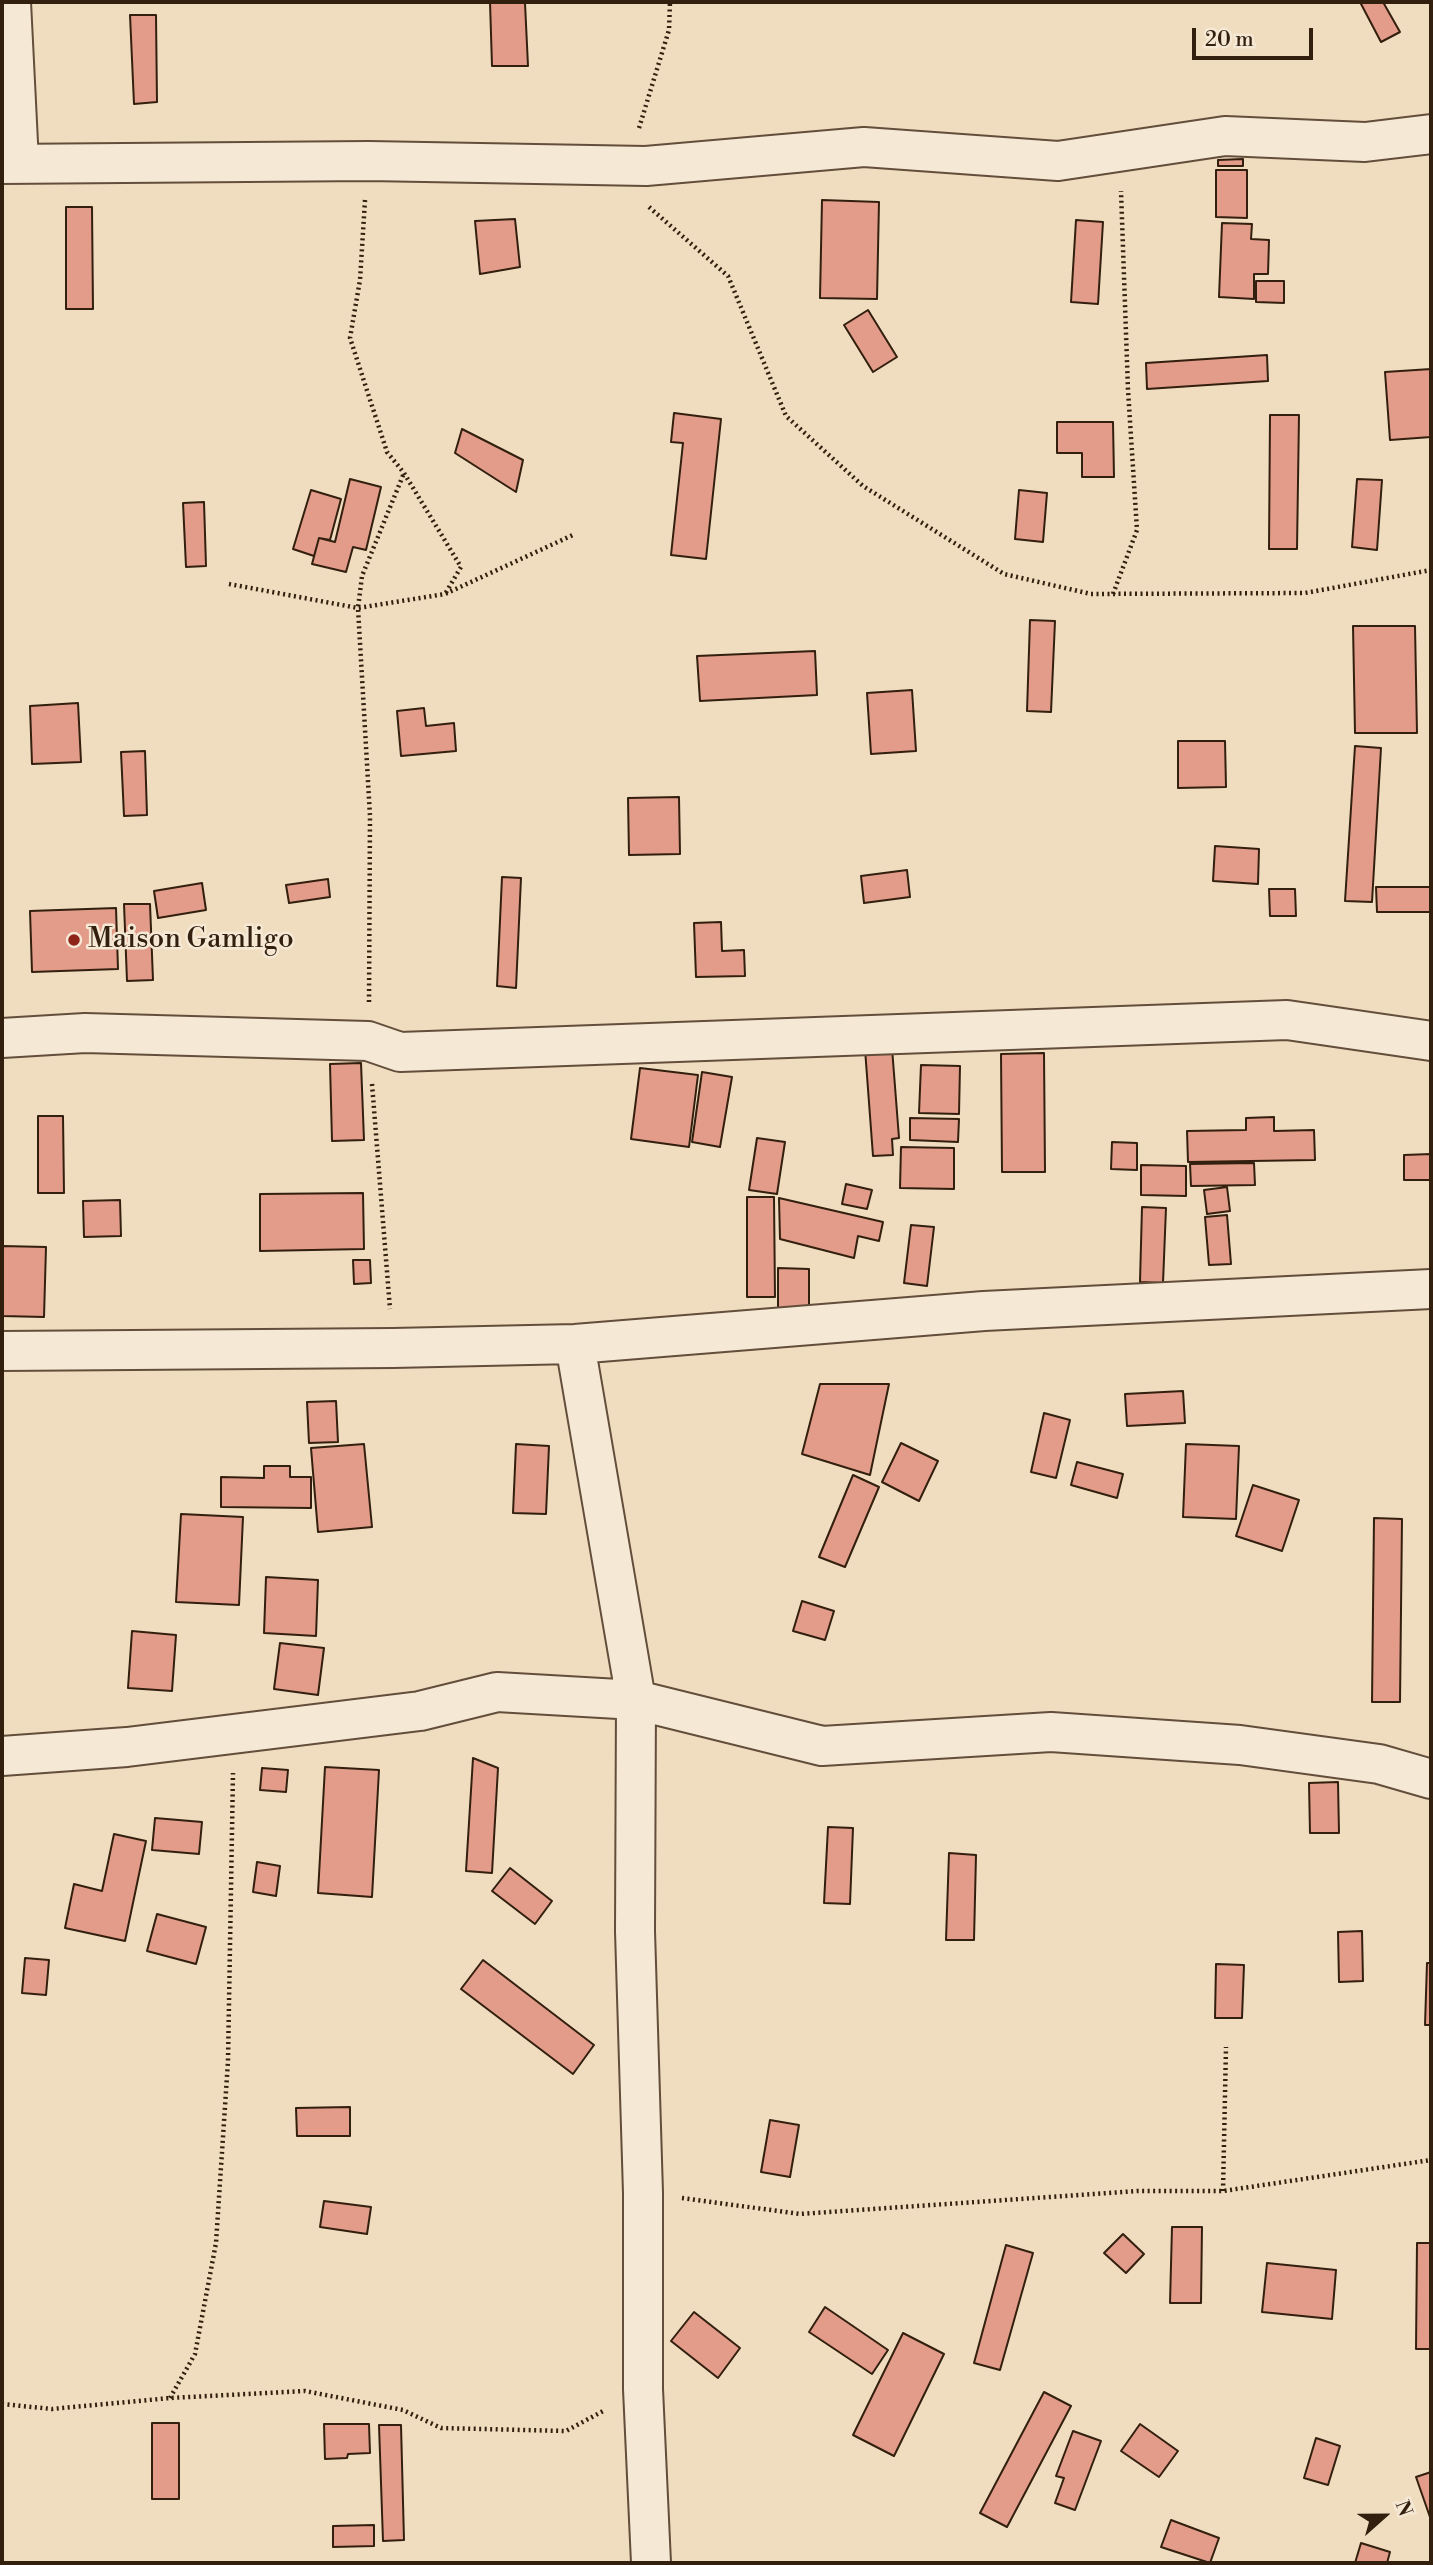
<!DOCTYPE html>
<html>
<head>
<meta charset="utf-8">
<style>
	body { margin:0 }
	#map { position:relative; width:1433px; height:2565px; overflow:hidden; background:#f0dcbf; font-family:"Libre Bodoni",serif }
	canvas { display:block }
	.frame { position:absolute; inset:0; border:4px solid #321f0e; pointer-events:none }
	.north { position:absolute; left:1349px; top:2481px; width:70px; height:70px; -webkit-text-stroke:5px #f5e8d5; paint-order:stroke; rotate:69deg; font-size:19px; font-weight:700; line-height:28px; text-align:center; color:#321f0e }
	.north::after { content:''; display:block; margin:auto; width:24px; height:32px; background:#321f0e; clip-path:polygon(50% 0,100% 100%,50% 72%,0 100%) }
	.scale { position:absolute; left:1192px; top:28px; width:121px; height:32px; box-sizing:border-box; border:4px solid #321f0e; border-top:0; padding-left:9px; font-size:21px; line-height:24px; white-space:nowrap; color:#321f0e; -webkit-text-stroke:5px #f5e8d5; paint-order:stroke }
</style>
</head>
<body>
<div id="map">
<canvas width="1433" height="2565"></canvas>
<div class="frame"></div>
<div class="north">N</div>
<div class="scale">20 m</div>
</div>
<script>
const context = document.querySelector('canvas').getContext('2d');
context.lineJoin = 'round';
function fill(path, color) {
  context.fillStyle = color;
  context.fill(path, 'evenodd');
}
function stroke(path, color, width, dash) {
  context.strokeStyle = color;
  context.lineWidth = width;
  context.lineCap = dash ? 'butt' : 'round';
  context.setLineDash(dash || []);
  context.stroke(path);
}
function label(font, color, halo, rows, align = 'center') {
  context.font = font + ' "Libre Bodoni",serif';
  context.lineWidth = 5;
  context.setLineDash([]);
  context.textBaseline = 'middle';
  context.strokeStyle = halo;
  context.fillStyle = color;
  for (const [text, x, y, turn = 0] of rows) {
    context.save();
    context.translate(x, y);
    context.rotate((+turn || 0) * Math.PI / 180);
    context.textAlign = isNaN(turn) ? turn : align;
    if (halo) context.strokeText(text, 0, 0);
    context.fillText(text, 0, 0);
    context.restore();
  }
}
const building = new Path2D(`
	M490,2L525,3L528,66H492Z
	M1360,2H1383L1400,32L1381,42Z
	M130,15H156L157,102L134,104Z
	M1243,159V166H1218V160Z
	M1216,170H1247V218L1216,217Z
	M822,200L879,202L877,299L820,298Z
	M66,207H92L93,309H66Z
	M515,219L520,267L480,274L475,221Z
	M1076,220L1103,222L1098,304L1071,302Z
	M1222,223L1252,224L1251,239L1269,240L1268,274H1254V299L1219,297Z
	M1256,281H1284V303L1256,302Z
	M868,310L897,357L873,372L844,325Z
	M1267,355L1268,381L1147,389L1146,363Z
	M1431,369V437L1390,440L1385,372Z
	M674,413L721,419L706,559L671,555L683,443L671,442Z
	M1270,415H1299L1297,549H1269Z
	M1057,422H1113L1114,477H1082V453H1057Z
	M462,429L523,460L516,492L455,453Z
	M350,479L381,487L366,550L353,547L346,572L312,564L319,538L335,542Z
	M1357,479L1382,480L1377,550L1352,547Z
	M311,490L341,499L330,540L319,538L314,556L293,549Z
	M1019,490L1047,493L1043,542L1015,539Z
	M204,502L206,566L186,567L183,503Z
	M1030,620L1055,621L1051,712L1027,711Z
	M1353,626H1415L1417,733H1355Z
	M815,651L817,695L700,701L697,656Z
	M912,690L916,751L871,754L867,693Z
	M78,703L81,762L32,764L30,706Z
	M424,708L426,726L454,723L456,751L401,756L397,711Z
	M1178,741H1225L1226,787L1178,788Z
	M1355,746L1381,748L1372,902L1345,901Z
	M145,751L147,815L124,816L121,752Z
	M679,797L680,854L629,855L628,798Z
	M1215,846L1259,849L1258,884L1213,881Z
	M907,870L910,897L864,903L861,876Z
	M502,877L521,878L516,988L497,986Z
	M328,879L330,897L289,903L286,885Z
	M202,883L206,910L158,918L154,891Z
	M1376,887H1431V912H1377Z
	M1269,889H1295L1296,916H1270Z
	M124,904H150L153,980L127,981Z
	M116,908L118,969L32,972L30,911Z
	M721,922L722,951L744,950L745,976L696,977L694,923Z
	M892,1048L899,1138L892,1139L893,1155L873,1156L865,1049Z
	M1044,1053L1045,1172H1002L1001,1054Z
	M361,1063L364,1140L332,1141L330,1064Z
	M921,1065L960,1066L959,1114L919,1113Z
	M640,1068L698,1075L689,1147L631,1139Z
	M702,1072L732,1077L720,1147L692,1142Z
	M38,1116H63L64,1193H38Z
	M1274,1117V1131L1314,1130L1315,1160L1188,1162L1187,1131L1246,1130V1118Z
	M910,1118L959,1119L958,1142L910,1140Z
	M757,1138L785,1142L777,1194L749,1190Z
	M1112,1142L1137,1143V1170L1111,1169Z
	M901,1147L954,1148V1189L900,1188Z
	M1431,1154V1180H1404V1155Z
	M1254,1163L1255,1185L1191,1186L1190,1164Z
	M1141,1165L1186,1166V1196L1141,1195Z
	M846,1184L872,1190L867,1209L842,1204Z
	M1227,1187L1230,1211L1207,1214L1204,1190Z
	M363,1193L364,1249L260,1251V1194Z
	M747,1197H774L775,1297H747Z
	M779,1198L883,1222L879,1241L858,1236L854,1258L780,1239Z
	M120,1200L121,1236L84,1237L83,1201Z
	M1142,1207L1166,1208L1163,1283L1140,1282Z
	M1227,1215L1231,1264L1209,1265L1205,1217Z
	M911,1225L934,1227L927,1286L904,1283Z
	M2,1246L46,1247L44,1317L2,1316Z
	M353,1260H370L371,1283L354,1284Z
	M778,1268L809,1269V1312H778Z
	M820,1384H889L870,1475L802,1454Z
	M1183,1391L1185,1423L1127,1426L1125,1394Z
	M336,1401L338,1442L309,1443L307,1402Z
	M1044,1413L1070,1420L1056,1478L1031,1472Z
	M901,1443L938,1461L919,1501L882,1482Z
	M364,1444L372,1527L318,1532L311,1448Z
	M516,1444L549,1446L546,1514L513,1513Z
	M1186,1444L1239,1446L1236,1519L1183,1517Z
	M1077,1462L1123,1474L1117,1498L1071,1485Z
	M264,1466H290V1477H311V1508L221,1507V1477L264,1478Z
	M853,1475L879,1487L845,1567L819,1557Z
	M1253,1485L1299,1500L1282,1551L1236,1536Z
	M181,1514L243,1517L239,1605L176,1602Z
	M1374,1518L1402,1519L1400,1702H1372Z
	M266,1577L318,1580L316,1636L264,1633Z
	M802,1601L834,1611L825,1640L793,1631Z
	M132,1631L176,1635L172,1691L128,1688Z
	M280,1643L324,1648L318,1695L274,1689Z
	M473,1758L498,1768L492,1873L466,1871Z
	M325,1767L379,1770L372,1897L318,1893Z
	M262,1768L288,1770L286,1792L260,1790Z
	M1338,1782L1339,1833H1310L1309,1783Z
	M155,1818L202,1822L199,1854L152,1850Z
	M828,1827L853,1828L850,1904L824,1903Z
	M114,1834L146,1841L125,1941L65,1928L74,1884L102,1891Z
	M949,1853L976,1855L974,1940H946Z
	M257,1862L280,1866L276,1896L253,1892Z
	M510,1868L552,1901L535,1924L492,1891Z
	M157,1914L206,1927L196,1964L147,1951Z
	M1362,1931L1363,1981L1339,1982L1338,1932Z
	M25,1958L49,1960L46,1995L22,1993Z
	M483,1960L594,2045L573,2074L461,1989Z
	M1427,1963H1431V2025H1425Z
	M1216,1964L1244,1965L1242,2018H1215Z
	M350,2107V2136H297L296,2108Z
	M770,2120L799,2125L790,2177L761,2172Z
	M324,2201L371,2207L367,2234L320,2227Z
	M1172,2227H1202L1201,2303H1170Z
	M1123,2234L1144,2254L1126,2273L1104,2253Z
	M1417,2243H1431V2349H1416Z
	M1006,2245L1033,2253L1000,2370L974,2363Z
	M1267,2263L1336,2270L1332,2319L1262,2312Z
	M825,2307L888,2350L872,2374L809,2332Z
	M694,2312L740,2348L718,2378L671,2341Z
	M903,2333L944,2354L894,2456L853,2435Z
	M1044,2392L1071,2406L1007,2527L980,2513Z
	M152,2423H179V2499H152Z
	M324,2424H369L370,2453L348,2454L347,2458L325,2459Z
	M1140,2424L1178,2451L1159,2477L1121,2451Z
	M379,2425H401L404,2540L383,2541Z
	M1073,2431L1101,2441L1075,2510L1055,2503L1064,2478L1056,2476Z
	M1316,2438L1340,2446L1328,2485L1304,2478Z
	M1431,2472V2520L1416,2477Z
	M1171,2520L1219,2538L1210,2563L1161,2547Z
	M374,2525V2546L333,2547V2526Z
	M1361,2543L1390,2552L1387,2563H1355Z`);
fill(building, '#e29c89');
stroke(building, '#321f0e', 2);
const street = new Path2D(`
	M11,2L19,163
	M2,164L369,161L646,166L864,147L1058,161L1225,136L1365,142L1431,134
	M2,1038L85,1033L368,1041L400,1052L1287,1020L1431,1041
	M575,1344L636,1700L635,1931L643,2193V2389L651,2563
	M2,1351L393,1348L575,1344L984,1311L1431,1289
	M2,1756L127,1747L420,1711L497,1692L636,1700L822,1746L1051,1732L1240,1745L1379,1764L1431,1779`);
stroke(street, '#624e3a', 42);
stroke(new Path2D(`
	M639,128L669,30L670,2
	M365,200L360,280L350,338L387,452L404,473L461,567L445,594
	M649,207L728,276L786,416L863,486L1004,574L1091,594L1305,593L1431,570
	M229,584L358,608L445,594L575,534
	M1113,594L1137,530L1128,390L1121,191
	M369,1002L370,816L358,608L362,576L404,473
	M372,1084L390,1309
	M1223,2191L1226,2047
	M682,2198L800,2214L1137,2191H1223L1431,2160
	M170,2398L195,2354L216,2243L228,2061L233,1773
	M2,2404L52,2409L170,2398L305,2391L403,2410L441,2428L566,2431L605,2410`), '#321f0e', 4.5, [2, 3.5]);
stroke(street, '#f5e8d5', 38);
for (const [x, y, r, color] of [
	[74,940,7,"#8f2418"]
]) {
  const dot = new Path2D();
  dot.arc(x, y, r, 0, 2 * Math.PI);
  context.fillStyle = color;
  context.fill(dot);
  stroke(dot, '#f5e8d5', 2.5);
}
label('28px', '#321f0e', '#f5e8d5', [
	["Maison Gamligo",88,940]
], 'left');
</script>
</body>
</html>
